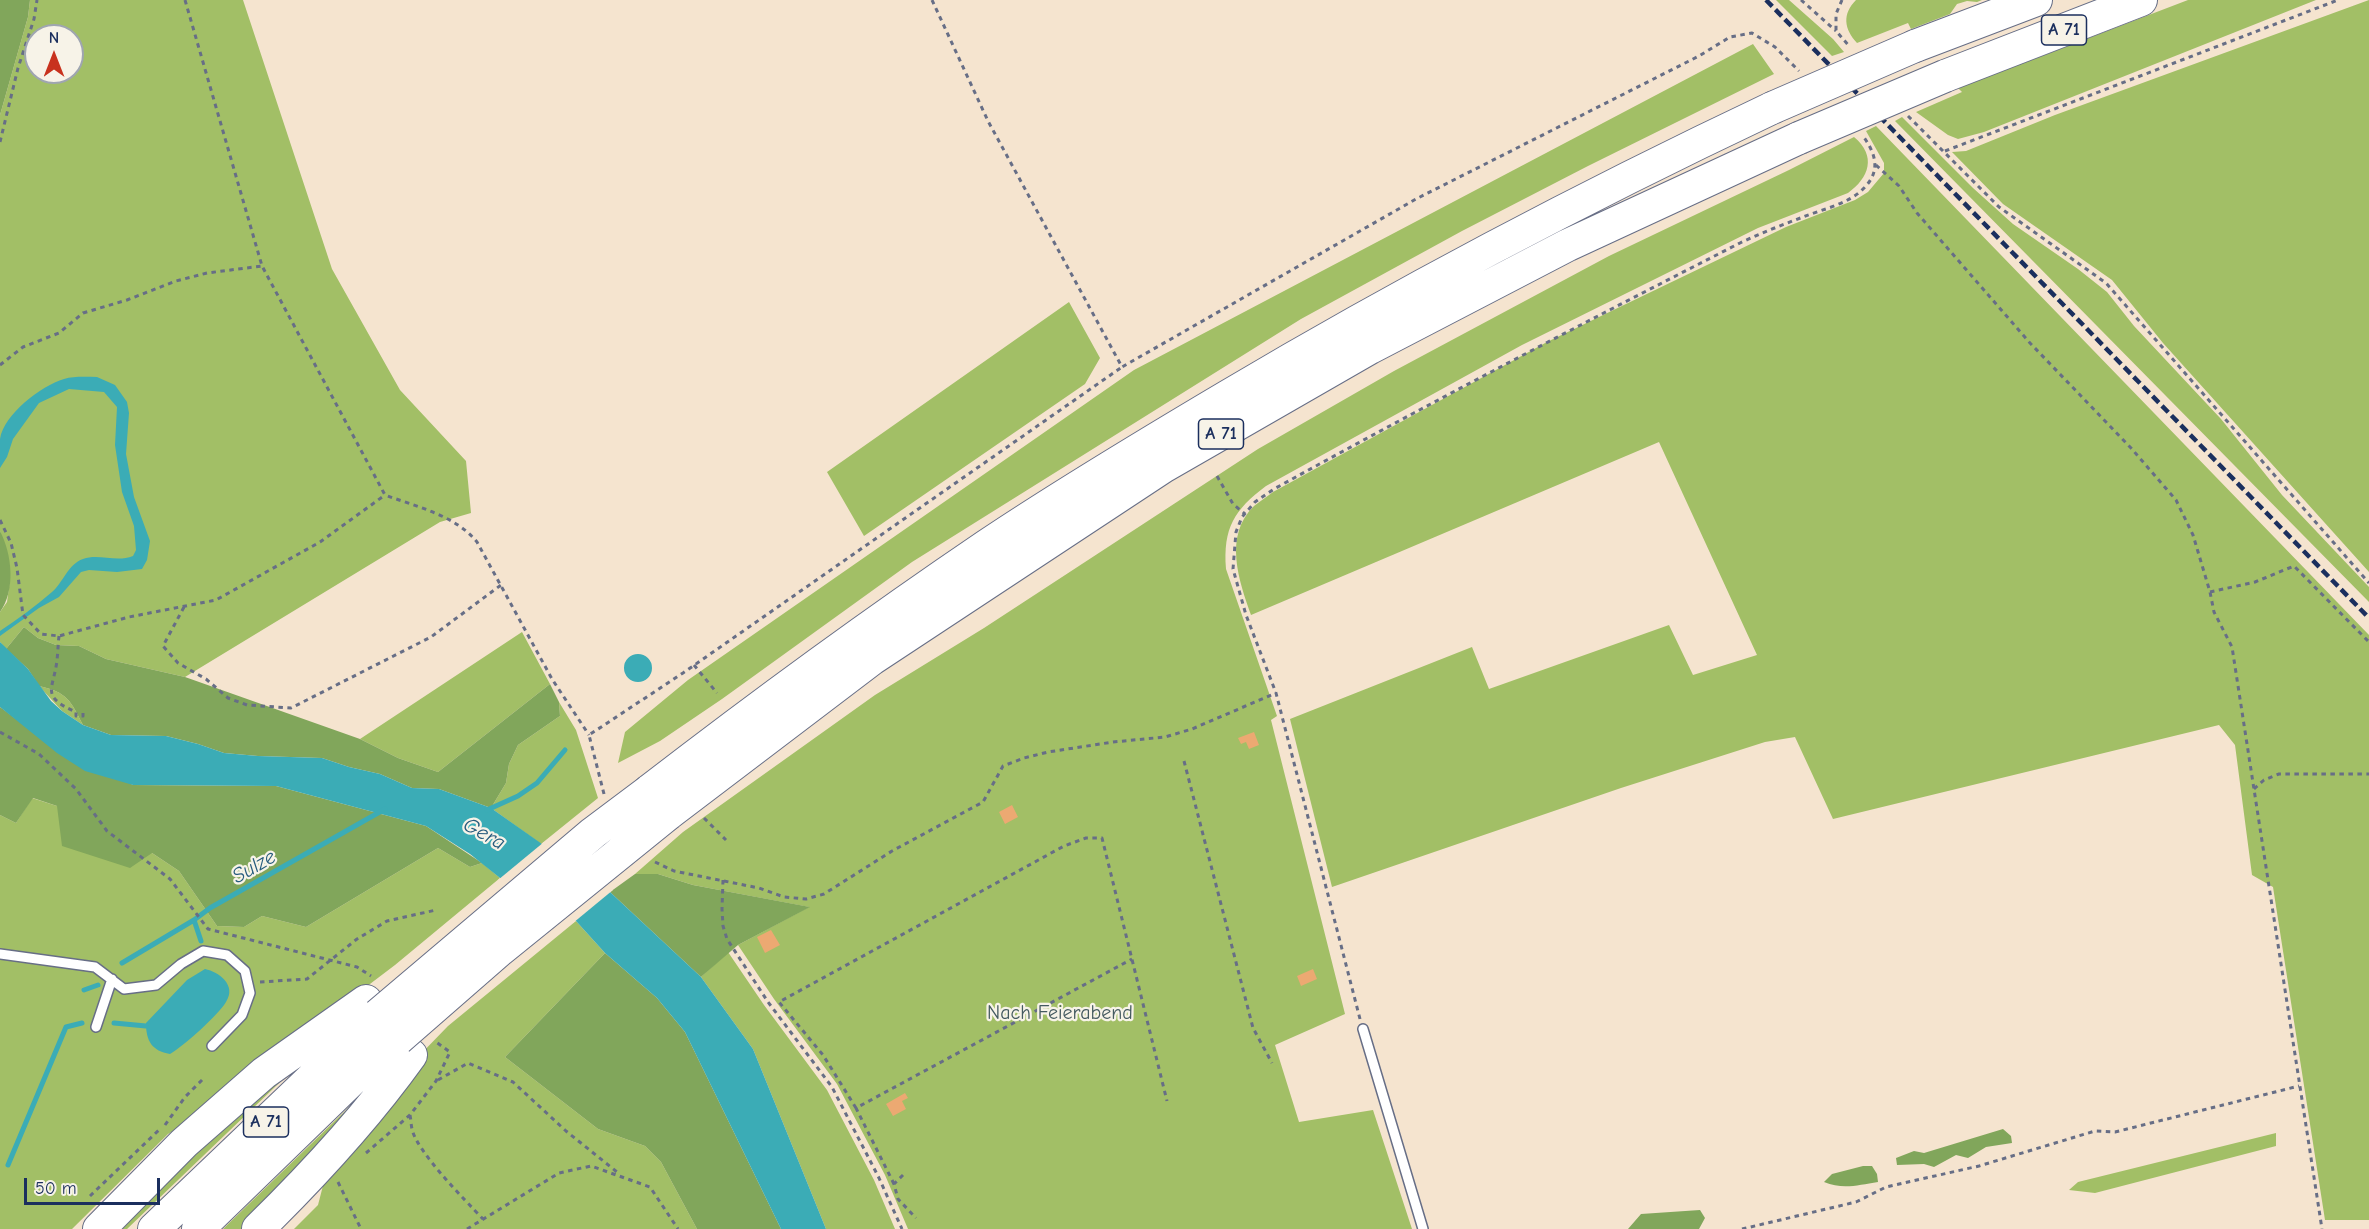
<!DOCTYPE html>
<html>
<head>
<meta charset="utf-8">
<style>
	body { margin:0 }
	#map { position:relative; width:2369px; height:1229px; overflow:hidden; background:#f5e4cf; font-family:"Comic Neue",sans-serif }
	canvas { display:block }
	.north { position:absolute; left:24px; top:24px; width:60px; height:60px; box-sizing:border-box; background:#f7f3e8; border:2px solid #9fa5b1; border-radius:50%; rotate:0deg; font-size:16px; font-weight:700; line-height:24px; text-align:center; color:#1b2f5e }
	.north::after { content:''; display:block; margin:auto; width:21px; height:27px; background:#c8321e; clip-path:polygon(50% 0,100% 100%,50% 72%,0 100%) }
	.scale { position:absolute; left:24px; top:1178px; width:136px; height:27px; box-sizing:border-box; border:3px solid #1b2f5e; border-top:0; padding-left:8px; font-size:18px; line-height:21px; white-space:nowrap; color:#1b2f5e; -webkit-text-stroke:4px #f7f3e8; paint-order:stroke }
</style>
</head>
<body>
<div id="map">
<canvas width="2369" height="1229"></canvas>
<div class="north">N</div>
<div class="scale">50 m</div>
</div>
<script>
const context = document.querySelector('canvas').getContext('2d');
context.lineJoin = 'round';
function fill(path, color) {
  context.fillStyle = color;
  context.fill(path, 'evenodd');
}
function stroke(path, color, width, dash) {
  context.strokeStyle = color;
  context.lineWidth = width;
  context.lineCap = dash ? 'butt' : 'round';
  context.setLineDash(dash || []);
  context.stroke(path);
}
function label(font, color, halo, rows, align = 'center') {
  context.font = font + ' "Comic Neue",sans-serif';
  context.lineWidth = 4.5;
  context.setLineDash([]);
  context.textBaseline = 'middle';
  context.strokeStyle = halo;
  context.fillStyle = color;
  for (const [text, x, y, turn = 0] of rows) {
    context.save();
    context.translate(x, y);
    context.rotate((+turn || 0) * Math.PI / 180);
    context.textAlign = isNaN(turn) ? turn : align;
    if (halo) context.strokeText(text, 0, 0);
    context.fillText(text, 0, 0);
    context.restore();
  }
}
fill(new Path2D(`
	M30,0H243L332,269L400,390L466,461L471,513L440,522L185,677L106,659L79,646L56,645L38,638L24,627L6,649L0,642V612L7,602L10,580L9,566L0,531V115L28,17ZM36,36H72V72H36Z
	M1776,0H1789L1833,39L1844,52L1832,56Z
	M1856,0H1982L1977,2L1967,1L1957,4L1950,14L1911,29L1908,23L1857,43C1844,29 1842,14 1856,0Z
	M2188,0H2316L1984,132L1958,139L1948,135L1916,112L1962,92L1958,88Z
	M2369,0V572L2163,343L2112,280L2003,204L1952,152L1966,151L2055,115Z
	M1753,44L1774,74L1588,166L1462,231L1301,319L912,562L722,699L660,741L618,763L625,732L688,680L1134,370Z
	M1902,117L1973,188L2013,224L2078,269L2107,292L2134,326L2221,419L2282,495L2369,587V602L1895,121Z
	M1876,126L2369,635V1220H2325L2273,887L2252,875L2235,745L2219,725L1833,819L1795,737L1765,742L1621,788L1332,887L1290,719L1472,647L1489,689L1669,625L1693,675L1757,655L1659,442L1251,615C1239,581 1223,536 1254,506C1260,501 1267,497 1273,492L1547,342L1786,227L1855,200L1868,192L1884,173V163L1866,131Z
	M1854,137C1877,156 1869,178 1848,193L1758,228L1522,345L1266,486C1234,510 1223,528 1226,569L1277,716L1271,720L1345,1014L1275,1045L1299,1122L1373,1110L1412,1229H908L885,1175L837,1084L774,999L738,945L809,907L693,885L658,874H635L683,832L875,695L984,628L1258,449L1394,371L1609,256L1789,170Z
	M1069,302L1100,358L1085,384L864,536L827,472Z
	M522,632L550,684L438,772L398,758L360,739Z
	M39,686C67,692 71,701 83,725L62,711Z
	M559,702L576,730L598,798L541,844L491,808L506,783L509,764L518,745L560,716Z
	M32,798L57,806L152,853L179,871L217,926L244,927L262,916L306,927L438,848L470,867L482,863L500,878L395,965L188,1122L168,1134L72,1229H0V815L16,823Z
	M576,921L605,953L505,1057L598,1129L645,1146L661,1162L697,1229H294L318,1205L326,1174L415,1060L448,1026Z
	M728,952L764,1005L827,1090L874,1180L895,1229H826L753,1049L701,977Z
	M301,1062L127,1229H107Z
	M371,1086L347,1121L242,1229H223Z
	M2276,1133V1146L2095,1193L2069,1190L2078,1182Z`), '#a2bf66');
fill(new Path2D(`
	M0,0H30L28,17L0,115Z
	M0,531C12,554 16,590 0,612Z
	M24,627L38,638L56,645L79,646L106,659L185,677L360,739L398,758L438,772L550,684L559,702L560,716L518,745L509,764L506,783L491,808L439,789L412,788L380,774L349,767L322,758L258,756L224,753L198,744L166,736L111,735L83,725C71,701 67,692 39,686L28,669L6,649Z
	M0,707L23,724L133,785L276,786L426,826L482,863L470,867L438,848L306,927L262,916L244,927L217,926L179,871L152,853L130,868L62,846L57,806L33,798L16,823L0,815Z
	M635,874H658L693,885L810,907L738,945L701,977L610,892Z
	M605,953L657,998L685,1032L781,1229H697L661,1162L645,1146L598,1129L505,1057Z
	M2003,1129L2011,1136L2012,1143L1986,1147L1968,1158L1956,1155L1934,1167L1924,1164L1897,1165L1896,1158L1914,1151L1924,1153Z
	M1863,1166H1872L1877,1174L1878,1182C1858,1185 1843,1190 1824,1182L1832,1174Z
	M1700,1210L1705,1218L1699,1229H1628L1641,1214Z`), '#81a65b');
fill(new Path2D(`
	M97,377L115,385L127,402L129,413L126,454L134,497L150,541L147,560L142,569L117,572L89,570L81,572L59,597L39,608L0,636V631C18,619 36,606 52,592C63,583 68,564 83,559C99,553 116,563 133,556L136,550L134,526L122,492L115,445L117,407L104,392L69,389L39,403L13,439L7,457L0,468C0,459 0,448 0,439C4,414 41,386 64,379C74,376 86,377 97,377Z
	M0,642L28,669L51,701L62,711L83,725L111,735L166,736L198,744L224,753L258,756L322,758L349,767L380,774L412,788L439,789L491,808L610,892L701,977L753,1049L826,1229H781L685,1032L657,998L605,953L576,921L500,878L470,854L426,826L276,786L133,785L85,771L57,753L0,707Z
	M624 668a14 14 0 1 1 28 0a14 14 0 1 1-28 0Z
	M205,969C219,972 237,985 226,1002C218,1015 184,1046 170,1054C152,1051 146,1041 146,1023L187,980Z`), '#3bacb6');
fill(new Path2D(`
	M544,842L613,890L573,923L498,880Z`), '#f5e4cf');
stroke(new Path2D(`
	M487,810L518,796L537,783L565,750
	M194,920L201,941
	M122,963L194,920L210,908L385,809
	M84,990L98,985
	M114,1023L146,1026
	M8,1165L66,1027L82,1023`), '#3bacb6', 5);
fill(new Path2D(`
	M1254,732L1259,745L1249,749L1246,742L1241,744L1238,738Z
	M1012,805L1018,817L1005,824L999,812Z
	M771,930L780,945L765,953L757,937Z
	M1313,969L1317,979L1301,986L1297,976Z
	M905,1093L908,1098L902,1101L906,1109L893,1116L886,1104Z`), '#eca972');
const lane = new Path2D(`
	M0,954L95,967L124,989L156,985L181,964L203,951L227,955L245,971L250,993L242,1015L212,1046
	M96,1027L112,979
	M1363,1029L1423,1229`);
const highway = new Path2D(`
	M1915,46L2036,0
	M1945,76L2141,0
	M649,791C759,706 871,624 986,546C1065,493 1147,444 1228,396C1405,291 1586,196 1772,108
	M668,814L872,659L1163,467L1370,348L1568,245L1799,138
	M99,1229L184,1143L264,1073L366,1001
	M154,1229L378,1015
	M198,1229L364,1068L398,1039
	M258,1229C313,1175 366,1118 411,1055`);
stroke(lane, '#676e86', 12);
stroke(highway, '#676e86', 34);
stroke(new Path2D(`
	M185,0L262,266L385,495C417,507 455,515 477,542L552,679L589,735
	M932,0L988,121L1122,367L1416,199L1699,56L1730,37L1752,33L1775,47L1799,71
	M1801,0L1836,31
	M1842,0L1836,14V31L1850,47
	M1908,116L1999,207L2106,283L2369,583
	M0,142L18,68L34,19L37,0
	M1945,151L2338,0
	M1876,165L1899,186L1917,213L2030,343L2131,448L2176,500L2193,535L2210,592L2214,612L2232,647L2322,1229
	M0,365L23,347L59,333L83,313L127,300L176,281L207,273L262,266
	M1217,476L1233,504L1245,514
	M0,520L11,543L17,568L23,615L41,634L59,636L129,617L216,600L320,542L385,495
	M2210,592L2255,582L2294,566L2369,642
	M184,607L163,646L178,663L206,679L228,698L247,705L291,708L431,637L501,585
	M59,636C58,644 58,652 57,660C54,689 39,696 76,712V716H83V713
	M694,665L717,693
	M0,732L39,754L76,789L107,831L170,879L208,929L357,967L371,976
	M1184,761L1253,1028L1272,1063
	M2254,789L2264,780L2279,774H2369
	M604,794L589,735L683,673L1122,367
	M704,818L726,840
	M655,862L674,871L759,888L784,897L806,899L824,894L892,851L983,802L1003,766L1024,758L1048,752L1113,742L1165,737L1192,729L1276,693
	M723,880L722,909L723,926L727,939L768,1002L832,1087L879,1178L902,1229
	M260,982L307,979L357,939L387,921L436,910
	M1360,1019L1276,693L1246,615L1233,569L1236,532L1242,517L1255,502L1274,489C1428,404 1583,323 1740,243C1761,233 1782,225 1803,217C1823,209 1849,204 1864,188C1881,171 1876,154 1863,136
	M438,1080L468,1063L513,1082L566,1131L617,1172
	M856,1108L823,1055L779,1002L1064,846L1086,838H1102L1167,1101
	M410,1115C411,1120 411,1125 412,1129C417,1152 465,1200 483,1219
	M165,1125L185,1097L204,1078
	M366,1153L410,1115L436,1081L450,1052L436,1042
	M903,1175L894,1184L898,1199L916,1218
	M338,1182L361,1229
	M894,1184L856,1108L1132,959
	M90,1196L160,1129
	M467,1229L559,1173L591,1166L650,1187L678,1229
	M1742,1229L1856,1202L1886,1187L1979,1166L2095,1131L2115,1132L2299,1086`), '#676e86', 3, [4.5, 4.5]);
stroke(lane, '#fff', 9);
stroke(highway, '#fff', 32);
stroke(new Path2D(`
	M1766,0L2369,618`), '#1b2f5e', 4.5, [9, 4.5]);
const highwayBridge = new Path2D(`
	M1772,108L1915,46
	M1799,138L1945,76
	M378,1015L593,833L649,791
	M398,1039L500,950L668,814`);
stroke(highwayBridge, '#676e86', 34, []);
stroke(highwayBridge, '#fff', 32);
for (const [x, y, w] of [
	[2064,30,45],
	[1221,434,45],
	[266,1122,45]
]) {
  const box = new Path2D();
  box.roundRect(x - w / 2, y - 15, w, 30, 4.5);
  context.fillStyle = '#f7f3e8';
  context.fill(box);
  stroke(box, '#1b2f5e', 1.5);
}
label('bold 18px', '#1b2f5e', null, [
	["A 71",2064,30],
	["A 71",1221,434],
	["A 71",266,1122]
]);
label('20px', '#445a60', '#f7f3e8', [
	["Nach Feierabend",1060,1013]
]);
label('italic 21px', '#265b7d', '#f7f3e8', [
	["Gera",484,834,29],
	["Sulze",254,867,-30]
]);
</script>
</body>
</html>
